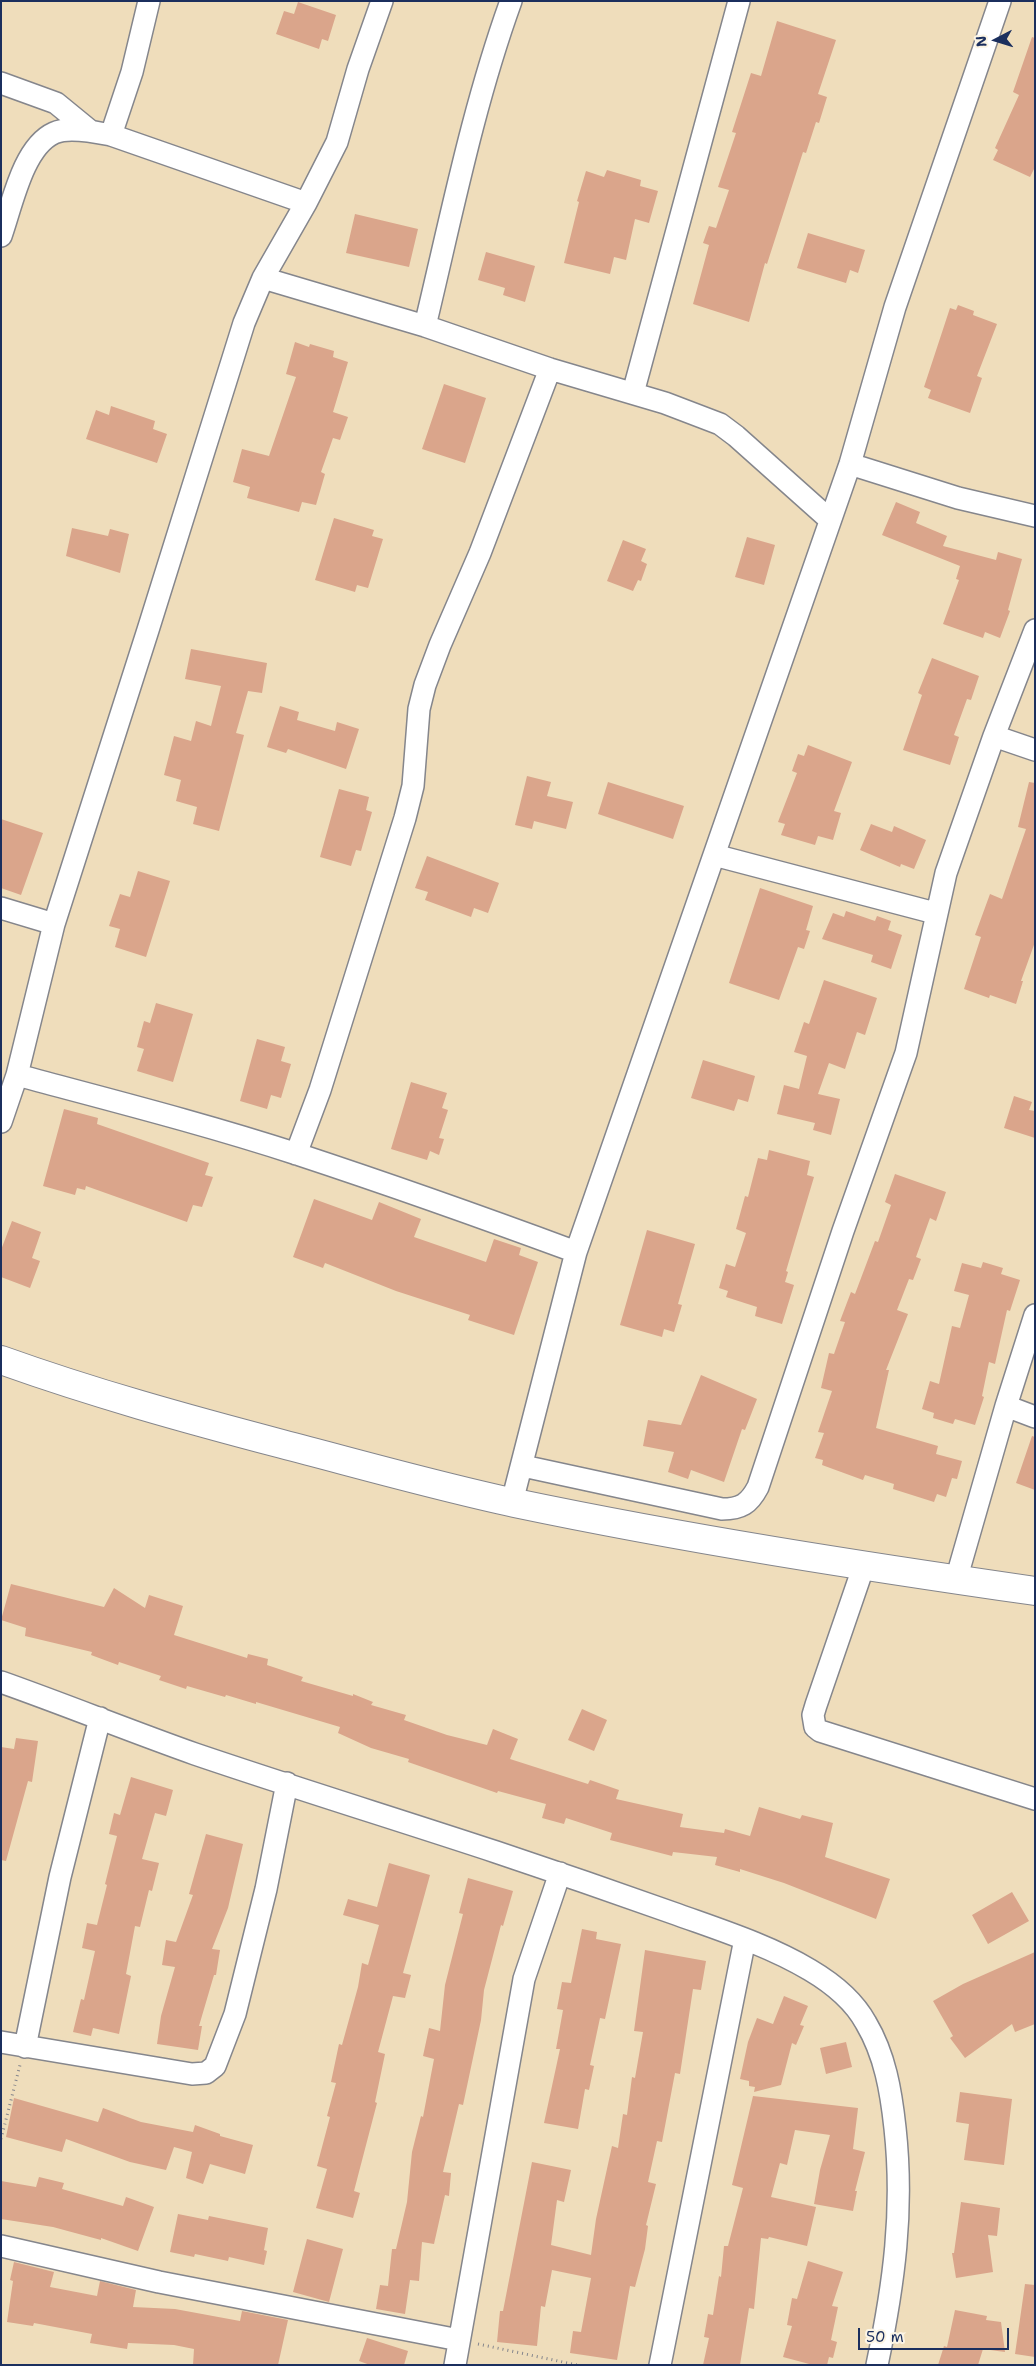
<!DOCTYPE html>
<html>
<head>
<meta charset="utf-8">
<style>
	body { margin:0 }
	#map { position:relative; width:1036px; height:2366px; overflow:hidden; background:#efddbb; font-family:"Shantell Sans",sans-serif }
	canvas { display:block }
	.frame { position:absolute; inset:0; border:2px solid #1b2f5e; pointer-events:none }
	.north { position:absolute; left:971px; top:15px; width:50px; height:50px; -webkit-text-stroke:4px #fcf5e5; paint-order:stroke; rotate:265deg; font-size:14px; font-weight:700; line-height:20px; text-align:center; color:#1b2f5e }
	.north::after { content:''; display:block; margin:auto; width:18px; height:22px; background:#1b2f5e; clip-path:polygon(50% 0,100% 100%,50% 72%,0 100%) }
	.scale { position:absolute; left:858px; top:2328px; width:151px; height:22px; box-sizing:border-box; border:2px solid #1b2f5e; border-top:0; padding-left:6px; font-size:15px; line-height:18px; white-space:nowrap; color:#1b2f5e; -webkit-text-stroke:4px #fcf5e5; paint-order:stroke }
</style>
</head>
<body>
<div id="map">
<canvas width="1036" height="2366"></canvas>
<div class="frame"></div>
<div class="north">N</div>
<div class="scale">50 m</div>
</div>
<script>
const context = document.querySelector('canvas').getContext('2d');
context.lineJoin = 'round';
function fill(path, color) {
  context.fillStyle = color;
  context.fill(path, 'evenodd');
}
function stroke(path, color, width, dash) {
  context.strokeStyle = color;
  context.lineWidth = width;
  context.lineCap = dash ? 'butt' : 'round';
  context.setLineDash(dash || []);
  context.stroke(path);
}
fill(new Path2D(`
	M298,2L336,15L328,41L322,39L319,49L276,34L284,11L294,14Z
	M777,21L836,40L818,94L827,97L819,123L816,122L806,153L803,152L767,264L765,263L749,322L693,304L709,245L703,243L709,226L716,228L729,190L718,187L736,133L732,132L751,73L761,76Z
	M1032,37L1035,38V167L1030,177L993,160L998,150L995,148L1019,95L1013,92Z
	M607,170L641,180L640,186L658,191L649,223L635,219L626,260L614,257L610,274L564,263L579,202L577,201L586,171L604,177Z
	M355,214L418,229L409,267L346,253Z
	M808,233L865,250L858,273L850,270L846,283L797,268Z
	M486,252L535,266L525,302L503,295L505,288L478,280Z
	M958,305L974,311L973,315L997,324L977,376L982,378L970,413L928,398L931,390L924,387L950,308L956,310Z
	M295,342L309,347L310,344L334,351L333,357L348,362L333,412L348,417L340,440L333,438L321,472L325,474L316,505L302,502L299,512L247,498L250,487L233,482L242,449L269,456L296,377L286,374Z
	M444,384L486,398L465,463L422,449Z
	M111,406L155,421L153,429L167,434L157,463L86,439L96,410L109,415Z
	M896,502L920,512L916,523L947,536L943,546L996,560L998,552L1022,559L1008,610L1010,611L1000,638L985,632L983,638L943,624L959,580L956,579L960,566L882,535Z
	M334,518L374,530L372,536L383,539L368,588L357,585L355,592L315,580Z
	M72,528L108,536L110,529L129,534L120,573L66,556Z
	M747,537L775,545L764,585L735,577Z
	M623,540L646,549L641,561L647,564L641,581L638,580L633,591L607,581Z
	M191,649L267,663L262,693L248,691L236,733L244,735L219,831L193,824L197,807L176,801L181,780L164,775L174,736L191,741L196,721L211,726L221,686L185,679Z
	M932,658L979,676L971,700L967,699L954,735L959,737L950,765L903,750L922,695L918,693Z
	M280,706L299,712L297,720L335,731L337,722L359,729L346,769L288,749L286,753L267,747Z
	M808,745L852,762L834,811L841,813L833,840L818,836L815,845L781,835L785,824L778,822L797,773L792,771L798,754L804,756Z
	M527,776L551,782L547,796L573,802L566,829L534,821L532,829L515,825Z
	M608,782L684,806L673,839L598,814Z
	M1029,782L1035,783V942L1021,981H1023L1016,1004L990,995L989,998L964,989L981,937L975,935L990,894L1002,899L1026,829L1018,827Z
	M339,789L369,797L366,810L372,812L361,851L356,850L351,866L320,857Z
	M1,819L43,833L21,895L1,888Z
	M871,824L892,832L894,826L926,840L914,869L901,864L900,867L860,850Z
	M427,856L499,883L488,913L474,908L471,917L425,900L428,892L415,888Z
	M138,871L170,881L146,957L115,947L120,929L109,926L120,894L130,897Z
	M760,888L813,906L806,930L810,931L804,949L798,947L779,1000L729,983Z
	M846,911L875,921L877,916L891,921L888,930L902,935L891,969L871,962L873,955L822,939L833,913L844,917Z
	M824,980L877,998L865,1035L857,1032L845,1069L829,1063L818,1094L840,1099L831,1135L813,1130L815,1123L777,1114L784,1085L799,1089L807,1056L794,1052L804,1022L809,1024Z
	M156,1003L193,1014L173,1082L137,1071L144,1049L137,1047L144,1021L150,1023Z
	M257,1039L285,1047L281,1061L291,1064L281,1098L271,1095L267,1109L240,1101Z
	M703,1060L755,1076L748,1102L738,1099L734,1111L691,1098Z
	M411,1082L447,1093L442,1108L448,1110L439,1138L444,1139L439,1155L430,1151L427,1160L391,1149Z
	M1014,1096L1032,1102L1029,1110L1035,1111V1138L1004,1128Z
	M64,1109L98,1118L97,1124L209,1163L205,1175L213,1177L202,1207L193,1205L187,1222L86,1186L85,1190L77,1188L75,1195L43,1186Z
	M769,1150L810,1161L807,1175L814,1177L786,1271L788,1272L785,1282L794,1285L782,1324L755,1316L757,1307L726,1297L728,1291L719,1288L726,1264L735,1267L746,1233L736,1229L745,1196L748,1197L758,1158L767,1160Z
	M895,1174L946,1192L936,1221L930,1218L916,1257L921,1259L913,1280L909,1279L897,1310L908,1314L886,1370H889L876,1428L938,1446L936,1454L962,1461L957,1479L952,1478L946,1497L937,1494L934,1502L893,1489L894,1484L865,1475L863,1480L822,1465L823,1460L815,1458L824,1433L818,1432L832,1391L821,1388L829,1353L834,1354L845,1322L840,1321L851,1292L855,1294L875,1241L878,1242L891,1205L885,1202Z
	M314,1199L372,1220L379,1202L421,1219L414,1237L486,1262L494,1239L521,1248L519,1255L538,1262L514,1335L468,1320L470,1315L396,1291L325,1263L323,1268L293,1257Z
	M12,1221L41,1232L32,1258L40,1261L30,1288L1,1277V1250Z
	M647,1230L695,1244L678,1304L682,1305L674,1332L664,1329L662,1337L620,1325Z
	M983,1262L1003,1268L1001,1274L1020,1280L1010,1311L1007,1310L995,1364L989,1362L982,1396L984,1397L975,1425L955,1419L953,1424L933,1418L934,1413L922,1409L930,1381L939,1384L952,1326L960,1328L969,1295L954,1291L962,1263L981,1268Z
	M701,1375L757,1399L745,1430L742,1429L724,1482L691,1470L688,1479L668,1472L674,1452L643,1446L648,1420L681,1425Z
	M1032,1436L1035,1437V1490L1016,1483Z
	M11,1584L104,1607L114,1588L145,1608L149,1595L183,1606L174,1635L247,1658L248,1654L268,1659L267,1665L303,1677L301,1681L353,1696V1694L373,1702L371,1705L406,1715L404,1720L447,1735L487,1745L493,1729L518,1739L510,1759L588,1784L590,1780L619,1790L616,1799L683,1814L680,1827L724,1833L725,1829L750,1836L759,1807L800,1819L802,1815L833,1823L825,1857L890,1879L876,1919L784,1883L740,1869V1872L715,1865L717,1857L673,1852L672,1856L610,1840L612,1833L566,1818L564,1824L542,1818L546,1804L498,1791L497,1793L408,1762L409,1759L371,1748L338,1733L340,1727L256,1702V1704L226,1695L225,1697L187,1686L186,1689L159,1680L161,1676L119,1662L118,1665L91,1655L92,1652L25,1636L26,1628L1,1620Z
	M582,1709L607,1720L594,1751L568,1740Z
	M16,1738L38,1741L32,1782L28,1781L6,1861L1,1860V1747L14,1749Z
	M131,1777L173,1790L166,1816L155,1813L142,1859L159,1863L152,1891L149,1890L140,1927L135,1926L126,1974L131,1976L119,2034L93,2028L91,2036L73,2032L81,1999L84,2000L95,1951L82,1948L87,1923L97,1925L107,1885L105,1884L117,1836L109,1834L114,1813L120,1815Z
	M206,1834L243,1844L228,1908L212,1949L220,1950L216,1975H214L199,2026H202L198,2050L157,2044L161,2016L175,1967L162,1965L166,1940L176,1942L193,1895L189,1894Z
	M389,1863L430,1875L403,1973L411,1975L405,1998L393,1996L378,2052L385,2054L375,2102L377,2103L354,2191L360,2193L353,2218L316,2208L327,2169L317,2166L330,2117L327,2116L336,2083L331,2082L339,2044L342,2045L358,1987L362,1963L368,1965L379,1925L343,1915L348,1899L377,1907Z
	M468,1878L513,1891L503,1926L501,1925L484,1990L481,2020L463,2105L459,2104L443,2172L451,2173L449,2196L445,2195L434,2244L422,2242L419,2281L410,2280L405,2314L376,2309L380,2285L388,2286L392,2249H396L407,2202L412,2152L421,2116L423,2117L434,2059L423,2056L429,2028L440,2031L445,1985L463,1914L459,1913Z
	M1012,1892L1029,1921L988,1944L972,1915Z
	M582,1929L597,1932L596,1939L621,1944L605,2019L600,2018L590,2065L594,2066L589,2090L585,2089L578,2129L544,2123L560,2049H556L563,2010L557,2009L562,1982L571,1983Z
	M645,1950L706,1961L701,1990L693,1989L680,2074L675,2073L662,2142L657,2141L648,2182L656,2184L646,2225L648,2226L645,2249L635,2287L630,2286L617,2360L570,2353L573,2331L581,2332L591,2278L552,2270L545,2307L541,2306L537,2346L497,2342L500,2311H503L532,2162L571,2170L564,2202L557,2200L551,2245L591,2255L596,2219L612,2146L618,2148L623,2114L627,2115L632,2077L635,2078L643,2032L634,2031Z
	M1035,1952V2024L1015,2032L1012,2024L965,2058L950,2038L953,2036L933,2001L963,1984Z
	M784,1996L808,2006L800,2025L804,2026L796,2045L792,2043L781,2085L754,2092L755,2087L749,2086V2081L740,2079L748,2042L757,2018L773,2024Z
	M846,2042L852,2067L826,2074L820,2048Z
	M960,2092L1012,2099L1004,2165L964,2160L969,2124L956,2122Z
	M753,2096L858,2108L853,2149L865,2152L855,2191H857L853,2211L814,2204L820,2170L830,2135L795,2130L787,2165L780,2163L771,2197L816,2207L807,2246L769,2237L768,2239L761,2238L754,2309L749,2308L740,2365H703L709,2338L704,2337L708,2314L713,2315L719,2276L721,2277L724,2246H728L743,2188L732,2185Z
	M14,2098L98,2122L103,2108L141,2122L193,2132L195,2125L220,2134V2136L253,2145L245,2174L210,2164L203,2184L186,2178L192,2152L174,2147L166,2170L130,2162L66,2139L62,2152L6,2137Z
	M39,2177L64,2183L62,2189L123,2206L126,2197L154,2207L138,2251L101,2238V2240L53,2227L1,2219V2181L36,2187Z
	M961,2202L1000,2208L997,2236L988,2235L993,2272L956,2278L952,2253H954Z
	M178,2214L208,2220L209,2216L268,2228L264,2250L267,2251L264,2265L229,2257L228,2261L195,2254L194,2257L170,2252Z
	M307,2239L343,2249L329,2302L293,2292Z
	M808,2261L843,2272L832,2306L838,2307L831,2340L837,2342L833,2358L829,2357L827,2365H813L783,2357L792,2326L787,2325L792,2298L797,2299Z
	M14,2262L54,2272L50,2287L97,2296L100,2281L136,2290L133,2307L175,2309L240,2321L242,2311L288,2320L278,2365H193L194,2349L174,2345L128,2343L127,2349L90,2343L92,2334L34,2323L33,2326L7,2322L13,2281L10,2280Z
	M1025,2284L1035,2285V2357L1015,2354Z
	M955,2310L987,2316L986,2320L1001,2322L1005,2352L983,2349L978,2365H938L944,2346L947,2347Z
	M367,2338L408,2351L404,2365H370L359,2361Z`), '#daa58b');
const minor = new Path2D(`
	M1,83L56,103L89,130
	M111,135L132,72L149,1
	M1,236C12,205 23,147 54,133C69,126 96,132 111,135L306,203
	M263,278L425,326L550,369L665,403L720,424L736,436L829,519
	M425,326C451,218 473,106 511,1
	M633,393L739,1
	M850,464L958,498L1035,516
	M994,736L1035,750
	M714,855L935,913
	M1,908L54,924
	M17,1075C110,1100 205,1124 297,1154C391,1185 484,1218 576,1252
	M1,1122L17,1075L54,924L148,630L244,323L263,278L306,203L337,142L358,69L382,1
	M296,1154L320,1090L405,818L413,786L419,709L425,685L440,645L480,553L550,369
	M1006,1406L1035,1417
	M523,1466L722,1509C741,1509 749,1504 758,1487L843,1231L906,1053L946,873L994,736L1035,630
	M512,1502L576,1252L850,464L895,307L1000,1
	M864,1565L816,1705L813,1715L815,1727L820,1731L1035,1799
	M956,1580L1006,1406L1035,1315
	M1,1682C66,1705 130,1731 195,1754C295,1788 396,1819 496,1852C556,1872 614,1892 673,1913C720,1930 768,1945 810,1970C832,1983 854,2001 866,2023C885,2055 891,2091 895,2128C904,2210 894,2284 877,2365
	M1,2042L192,2074L206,2073L215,2066L235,2014L266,1889L287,1783
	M25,2047L60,1877L100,1718
	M1,2246L159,2282L459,2340
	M455,2365L524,1979L560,1873
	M660,2365L745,1939`);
const tertiary = new Path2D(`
	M1,1360C93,1393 187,1419 282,1444C359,1464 436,1486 515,1503C687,1539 861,1566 1035,1591`);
stroke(minor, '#85868c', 24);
stroke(tertiary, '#85868c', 30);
stroke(new Path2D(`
	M1,2139L20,2065
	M478,2344L577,2365`), '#85868c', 3, [1, 4]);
stroke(minor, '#fff', 21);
stroke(tertiary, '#fff', 28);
</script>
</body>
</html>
